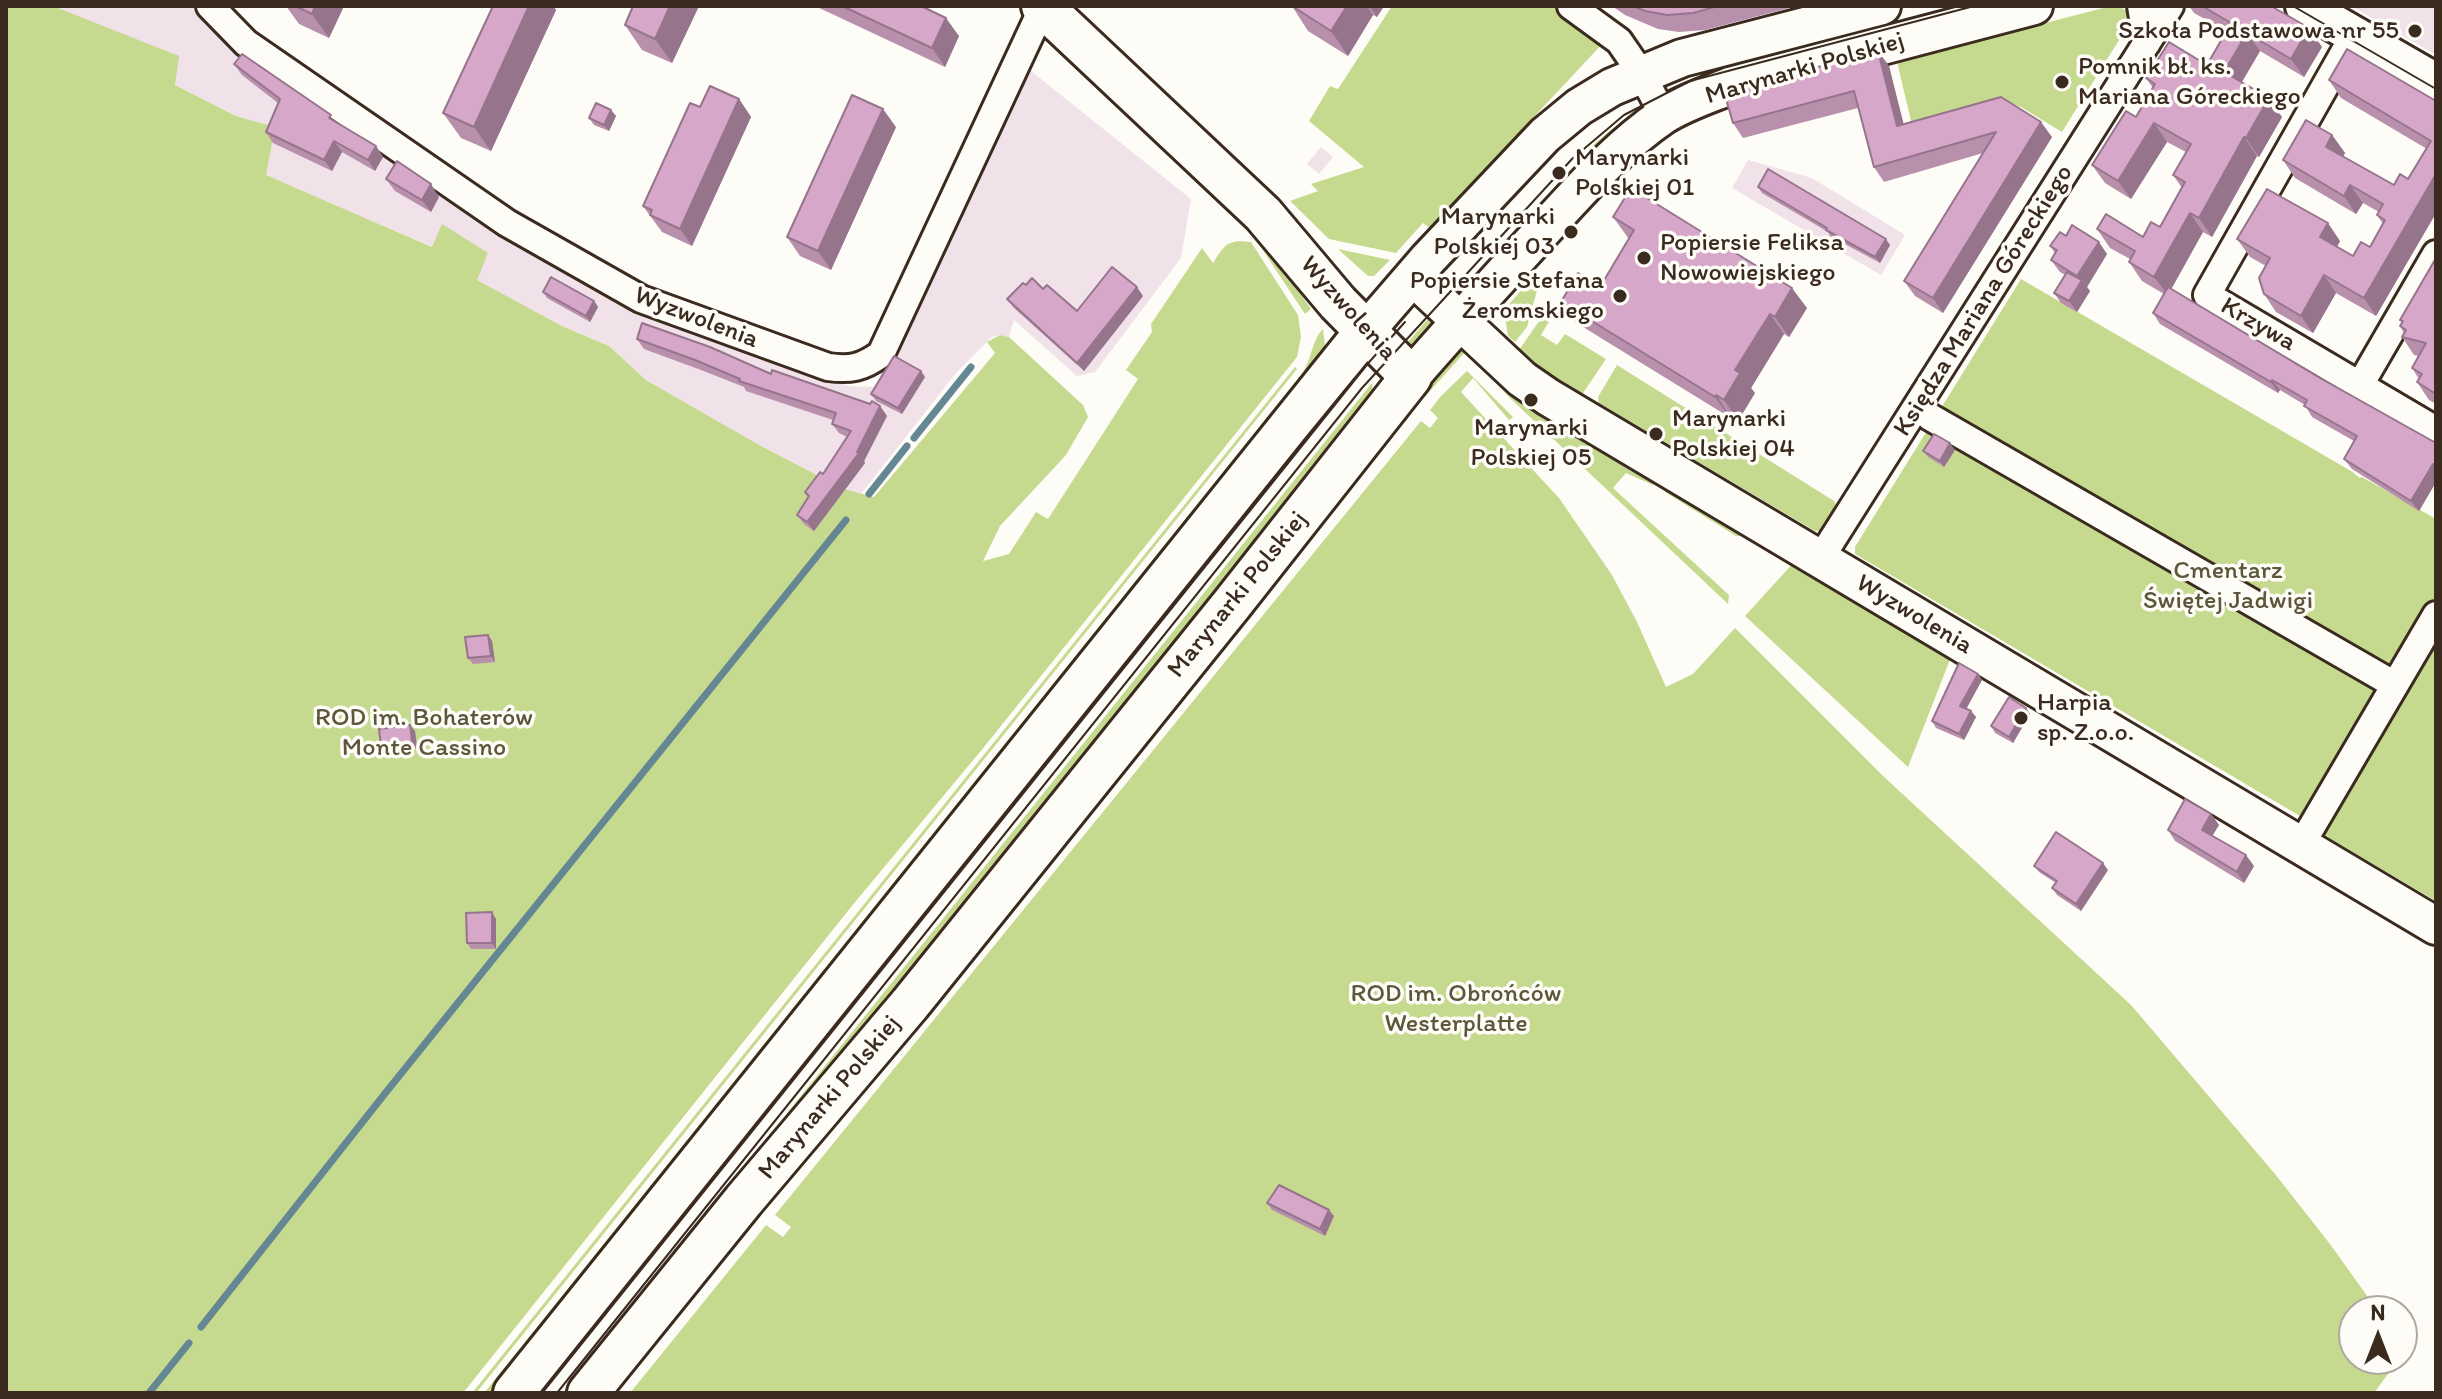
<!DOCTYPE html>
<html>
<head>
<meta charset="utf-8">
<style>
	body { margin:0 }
	#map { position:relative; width:2442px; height:1399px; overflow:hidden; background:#fdfcf7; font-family:Itim,sans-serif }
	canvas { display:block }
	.frame { position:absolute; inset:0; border:8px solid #3b2a1e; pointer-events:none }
	.north { position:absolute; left:2338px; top:1295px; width:80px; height:80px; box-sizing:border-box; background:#fdfcf7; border:2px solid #afa8a0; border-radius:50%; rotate:0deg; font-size:22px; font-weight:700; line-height:32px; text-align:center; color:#3b2a1e }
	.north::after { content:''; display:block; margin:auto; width:28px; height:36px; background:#3b2a1e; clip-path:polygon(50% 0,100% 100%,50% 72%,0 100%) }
</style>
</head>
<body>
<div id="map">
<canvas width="2442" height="1399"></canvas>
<div class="frame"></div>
<div class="north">N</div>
</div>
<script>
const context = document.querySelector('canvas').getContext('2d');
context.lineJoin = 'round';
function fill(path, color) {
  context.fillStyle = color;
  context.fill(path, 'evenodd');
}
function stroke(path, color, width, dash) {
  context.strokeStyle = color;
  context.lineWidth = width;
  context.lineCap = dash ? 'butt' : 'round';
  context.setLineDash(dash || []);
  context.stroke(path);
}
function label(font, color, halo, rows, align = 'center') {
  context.font = font + ' Itim,sans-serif';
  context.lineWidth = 7;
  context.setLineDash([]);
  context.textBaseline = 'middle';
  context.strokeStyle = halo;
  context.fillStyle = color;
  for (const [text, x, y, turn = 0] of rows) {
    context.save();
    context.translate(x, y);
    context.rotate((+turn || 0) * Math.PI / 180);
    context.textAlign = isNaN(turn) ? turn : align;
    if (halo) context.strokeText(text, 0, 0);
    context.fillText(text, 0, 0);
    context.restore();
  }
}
fill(new Path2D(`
	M53,6H201L503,230L591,286L848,386L875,387L936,251L949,239L971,193L988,148L1026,67L1191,199L1181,258L1095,372L1077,376L1014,320L1009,337L1000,335L992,337L956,373L861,494L844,489L761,446L646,380L609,346L562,326L476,280L443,225L433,247L265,175L274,127L236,116L175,85Z
	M2351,6H2436V55Z
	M1321,147L1333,157L1319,174L1307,164Z
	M1748,160L1812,178L1905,235L1881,275L1732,188Z`), '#f1e2e9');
fill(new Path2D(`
	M6,6H53L179,56L175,85L236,116L275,127L266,175L432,247L442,224L488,253L477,280L562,326L609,346L646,380L761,446L844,489L874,497L995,353L987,342L1000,335L1009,337L1083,405L1088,417L1066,455L1000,526L983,561L1009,554L1036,512L1048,519L1138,379L1126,370L1152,332L1151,324L1202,248L1213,263C1225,244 1228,239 1251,242L1298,315L1301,337L1297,357L984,747L851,907L463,1393H6Z
	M1392,6H1555L1605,41L1430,228L1423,223L1396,253L1329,239L1290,201L1318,191L1311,184L1364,167L1309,121L1330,86L1338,89Z
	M2111,6C2121,6 2133,11 2129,24L2062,132L2021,107L2012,104L1912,125L1898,66L1899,61Z
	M1638,111L1636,117L1584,168L1575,161L1612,129Z
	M1242,210L1311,309L1305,314L1237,211Z
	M1338,249L1390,260L1374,276H1368Z
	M1531,279L1538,283V287L1527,327L1515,342L1508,336L1504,310Z
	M2021,279L2351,471L2360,478L2362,477L2436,519V597L2305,819L1855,554V547Z
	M1434,312L1440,317L1417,351L1403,348Z
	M1544,314L1551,318L1541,335L1557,345L1565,334L1606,359L1583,393L1578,394L1550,379L1517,353Z
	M1323,329L1326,354L499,1393H484L1301,375C1312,361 1311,341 1323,329Z
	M1466,351L1421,401L1419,396L1453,353Z
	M1617,365L1834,501L1839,509L1825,531H1815L1599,403L1598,397Z
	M1295,367L1297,369L476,1393H472Z
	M1486,367L1655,478L1653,485L1626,473L1613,488L1729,595L1728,604L1513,401L1483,370Z
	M1467,371L1513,417L1509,420L1473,378L1461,392L1559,498L1612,575L1637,622L1666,687L1693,674L1735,628L1882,775L2131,1005L2275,1174L2330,1244L2378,1311H2354V1359H2399L2374,1393H630L766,1225L783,1237L791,1227L775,1215L1421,421L1430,428L1438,418L1430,410L1441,396Z
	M1372,383L1373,391L1263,528L1218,598L571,1393H563Z
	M1664,483L1746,527L1743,536H1736L1665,492Z
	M1796,560L1953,652L1908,767L1745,616Z
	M2436,630V901L2317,831Z`), '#c6da8f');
stroke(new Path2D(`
	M914,438L971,367
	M869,494L907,446
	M201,1327L383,1096L846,520
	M149,1393L189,1343`), '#658693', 7);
const street = new Path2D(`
	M210,6L246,43L507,223L641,299L828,367C850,370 862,368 881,354L1043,7
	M1571,6L1619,41L1641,73L1664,116
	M2141,6L2147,43
	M2354,35L2207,295L2436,430
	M2360,385L2436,254
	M1930,417L2395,685
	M1820,559L2170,6
	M2301,845L2436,615`);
const secondary = new Path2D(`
	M2304,6L2436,82
	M1413,277L1522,379L1548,397L2436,926
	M1365,332L1428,259L1545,135L1579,107L1612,87L1682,58L1882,6
	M1411,377C1455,326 1501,276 1547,226C1583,187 1619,146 1663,116C1683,103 1708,95 1730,86L2034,6`);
const primary = new Path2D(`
	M514,1393L1365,332
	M588,1393L744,1200L910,1004L1232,604L1411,377L1338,303L1263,214L1042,6`);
stroke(street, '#3b2a1e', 32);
stroke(secondary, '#3b2a1e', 42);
stroke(primary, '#3b2a1e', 46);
stroke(street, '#fdfcf7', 26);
stroke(secondary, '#fdfcf7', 36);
stroke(primary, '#fdfcf7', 40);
stroke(new Path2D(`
	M2293,6L2436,89
	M540,1393L1304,440L1354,379L1405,322
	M557,1393L1362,388L1572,159L1624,115L1690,81L1974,6`), '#3b2a1e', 2);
fill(new Path2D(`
	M286,6H344L329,38L299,24Z
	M493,6H553L556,10L491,151L461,138L443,113Z
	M633,6H699L672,63L642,50L625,25Z
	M815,6H921L959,36L945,67Z
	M1292,6H1384L1377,17L1373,15L1348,56L1308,31Z
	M1612,6H1797L1705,30L1679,32L1658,29L1625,15Z
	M2189,6H2271L2322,47L2304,77L2260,51L2242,82L2282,117L2259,157L2257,156L2212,237L2203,232L2171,289L2320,378L2436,443V482L2419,511L2352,469L2344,459L2354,441L2312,417L2305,405L2280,390L2278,393L2160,324L2153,313L2164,294L2142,281L2129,262L2130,259L2110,248L2097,229L2143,237L2160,227L2182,188L2173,175L2186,152L2167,142L2131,199L2105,183L2092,165L2136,117L2153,88L2146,78L2207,65L2226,31L2194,13Z
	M234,64L376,146L383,157L375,171L342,152L332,171L273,143L266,132L278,103L242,75Z
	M1889,66L1903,125L2052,137L1943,313L1915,296L1904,281L1983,153L1884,182L1874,167L1858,108L1743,138L1733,123Z
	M2329,80L2436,101V213L2376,316L2336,293L2313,333L2276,312L2264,294L2266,266L2250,257L2237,239L2340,241L2337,247L2353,256L2370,247L2383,224L2377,215L2379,212L2363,203L2356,214L2295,178L2283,160L2332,135L2345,153L2343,157L2394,185L2408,179L2427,149L2341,98Z
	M739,99L751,117L692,246L662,232L643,206L700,107Z
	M611,110L616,116L609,131L594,125L589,118Z
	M896,127L831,270L800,256L787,237Z
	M386,179L439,197L431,212L395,191Z
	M1758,187L1890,245L1880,263L1830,236L1828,232L1762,193Z
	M1613,217L1807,308L1789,337L1784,334L1751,388L1755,393L1738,421L1730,416L1729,417L1575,322L1561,302L1600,287L1629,239Z
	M2066,236L2107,254L2087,287L2090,291L2077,312L2061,303L2054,293L2065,275L2060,272L2051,260L2055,253L2050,246Z
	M2436,258V404L2429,400L2417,382L2419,379L2412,368L2419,356L2414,355L2402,337L2404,333L2400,326L2402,322L2400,320Z
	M1026,285L1043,289L1077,311L1143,296L1084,371L1014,308L1007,299Z
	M543,292L594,301L598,307L590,322L547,298Z
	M637,339L771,374L870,404L880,406L887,416L864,461L865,463L814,531L804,524L797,515L808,497L805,492L823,474L847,437L839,433L832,424L833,420L746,391L744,387L701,370L644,349Z
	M925,377L902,414L876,401L871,394Z
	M1955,450L1944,467L1928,457L1923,451Z
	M488,635L492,641L495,662L473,664L468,658Z
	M1978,674L1982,680L1966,709L1971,711L1976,717L1964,740L1936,728L1932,721Z
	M2026,708L2030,714L2013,743L1995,733L1991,726Z
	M415,731L417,748L386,752L381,746Z
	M2211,814L2219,825L2212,836L2254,866L2244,883L2175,841L2168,830Z
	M2034,866L2108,870L2081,911L2057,895L2052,888L2056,883L2039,872Z
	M496,919V949H471L467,943Z
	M1267,1203L1334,1216L1325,1236L1272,1210Z`), '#b890ac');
fill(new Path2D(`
	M315,6H344L329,38L312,14Z
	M529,6H553L556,10L491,151L474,127Z
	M670,6H699L672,63L655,39Z
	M1347,6H1367L1373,15L1348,56L1331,31Z
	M1369,6H1384L1377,17Z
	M946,18L959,36L945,67L932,48Z
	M2309,28L2322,47L2304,77L2291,59Z
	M2247,33L2260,51L2237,90L2224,72Z
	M1878,51L1889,66L1908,141L1897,126Z
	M2269,98L2282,117L2259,157L2246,138Z
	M739,99L751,117L692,246L680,229Z
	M883,109L896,127L831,270L818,251Z
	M611,110L616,116L609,131L604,125Z
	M2041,122L2052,137L1943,313L1933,298Z
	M2154,123L2167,142L2131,199L2118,181Z
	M2332,135L2345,153L2338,165L2326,147Z
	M2244,137L2257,156L2212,237L2199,218Z
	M334,141L342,152L332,171L324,160Z
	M376,146L383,157L375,171L368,160Z
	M2436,174V213L2376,316L2364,298Z
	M431,184L439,197L431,212L422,200Z
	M2350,185L2363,203L2356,214L2344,196Z
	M2190,213L2203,232L2168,295L2154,277Z
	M2328,223L2340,241L2332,255L2320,237Z
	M1886,239L1890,245L1880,263L1875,257Z
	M2099,242L2107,254L2087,287L2090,291L2077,312L2069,301L2081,282L2077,276Z
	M2324,275L2336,293L2313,333L2301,316Z
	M1137,287L1143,296L1084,371L1077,363Z
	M1792,288L1807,308L1789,337L1775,317Z
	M594,301L598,307L590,322L586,316Z
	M1770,314L1784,334L1751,388L1755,393L1738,421L1724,400L1735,370Z
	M921,371L925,377L902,414L898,408Z
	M2272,380L2280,390L2278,393L2271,382Z
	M1716,395L1730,416L1729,417L1715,397Z
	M880,406L887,416L864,461L865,463L814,531L807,522L857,452Z
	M1950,443L1955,450L1944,467L1940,461Z
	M2433,464L2436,468V482L2419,511L2411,501Z
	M488,635L492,641L495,662L491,656Z
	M1978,674L1982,680L1964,713L1960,706Z
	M2026,708L2030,714L2013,743L2009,737Z
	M1971,711L1976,717L1964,740L1959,734Z
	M410,725L415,731L417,748L412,742Z
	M2211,814L2219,825L2209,841L2202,830Z
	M2246,855L2254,866L2244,883L2237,872Z
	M2103,863L2108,870L2081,911L2076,904Z
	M492,912L496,919V949L492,943Z
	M1329,1210L1334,1216L1325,1236L1320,1229Z`), '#96758c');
const building = new Path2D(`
	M295,6H315L312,14Z
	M493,6H529L474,127L443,113Z
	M633,6H670L655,39L625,25Z
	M842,6H921L946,18L932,48Z
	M1292,6H1347L1331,31Z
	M1633,6H1718L1693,13L1667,15L1645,11Z
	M2202,6H2271L2309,28L2291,59L2247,33L2224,72L2269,98L2246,138L2244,137L2199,218L2190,213L2154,277L2129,262L2135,251L2097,229L2106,214L2143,237L2151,222L2160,227L2185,182L2173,175L2191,144L2154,123L2118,181L2092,165L2126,111L2136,117L2155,84L2146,78L2169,42L2207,65L2231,23Z
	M2347,49L2436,101V174L2364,298L2324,275L2301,316L2264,294L2259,278L2270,258L2237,239L2267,189L2328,223L2320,237L2353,256L2361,242L2370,247L2385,220L2377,215L2383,204L2350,185L2344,196L2283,160L2306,120L2332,135L2326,147L2394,185L2400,174L2408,179L2431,141L2329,80Z
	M1878,51L1897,126L2001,97L2041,122L1933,298L1904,281L1996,132L1874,167L1854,91L1733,123L1724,92Z
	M242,54L331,115L329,118L376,146L368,160L334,141L324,160L266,132L280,99L234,64Z
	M710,86L739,99L680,229L650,215L652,210L643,206L690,103L700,107Z
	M852,95L883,109L818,251L787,237Z
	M596,103L611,110L604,125L589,118Z
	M397,161L431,184L422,200L386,179Z
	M1768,169L1886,239L1875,257L1826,230L1827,228L1758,187Z
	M1631,188L1792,288L1775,317L1770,314L1735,370L1740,373L1724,400L1716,395L1715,397L1561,302L1578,273L1600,287L1634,230L1613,217Z
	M2072,225L2099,242L2077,276L2051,260L2057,250L2050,246L2060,232L2066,236Z
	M2436,258V394L2417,382L2422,374L2412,368L2426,343L2402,337L2406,330L2400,326L2403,321L2400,320Z
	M1112,267L1137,287L1077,363L1007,299L1023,283L1026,285L1032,278L1043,289L1047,285L1077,311Z
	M2067,272L2082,280L2069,301L2054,293Z
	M551,277L594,301L586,316L543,292Z
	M2168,287L2320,378L2436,443V465L2433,464L2411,501L2344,459L2357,436L2304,406L2307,400L2272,380L2271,382L2153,313Z
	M642,323L710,347L771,374L772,370L870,404L872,401L880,406L857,452L859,453L807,522L797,515L809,496L805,492L820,472L823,474L851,431L832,424L836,413L739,381L740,379L695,360L637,339Z
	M894,356L921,371L898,408L871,394Z
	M1934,434L1950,443L1940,461L1923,451Z
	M488,635L491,656L468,658L465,637Z
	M1959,663L1978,674L1960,706L1971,711L1959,734L1932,721Z
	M2009,697L2026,708L2009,737L1991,726Z
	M410,725L412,742L381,746L379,729Z
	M2185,799L2211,814L2202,830L2246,855L2237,872L2168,830Z
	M2056,832L2103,863L2076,904L2052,888L2057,881L2034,866Z
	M492,912V943H467L466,913Z
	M1279,1185L1329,1210L1320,1229L1267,1203Z`);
fill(building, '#d6a7c8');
stroke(building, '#96758c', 2);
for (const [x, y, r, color] of [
	[2415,31,8,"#3b2a1e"],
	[2062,82,8,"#3b2a1e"],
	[1559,173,8,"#3b2a1e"],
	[1571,232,8,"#3b2a1e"],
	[1644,258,8,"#3b2a1e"],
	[1620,296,8,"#3b2a1e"],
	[1531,400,8,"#3b2a1e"],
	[1656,434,8,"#3b2a1e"],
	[2021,718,8,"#3b2a1e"]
]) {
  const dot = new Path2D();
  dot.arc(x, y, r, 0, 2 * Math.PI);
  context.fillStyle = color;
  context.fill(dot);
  stroke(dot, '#fdfcf7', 3);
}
label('26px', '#3b2a1e', '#fdfcf7', [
	["Szkoła Podstawowa nr 55",2399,31,"right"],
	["Pomnik bł. ks.",2078,67],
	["Mariana Góreckiego",2078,97],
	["Marynarki",1575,158],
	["Polskiej 01",1575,188],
	["Marynarki",1555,217,"right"],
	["Polskiej 03",1555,247,"right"],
	["Popiersie Feliksa",1660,243],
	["Nowowiejskiego",1660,273],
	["Popiersie Stefana",1604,281,"right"],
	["Żeromskiego",1604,311,"right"],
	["Marynarki",1672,419],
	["Polskiej 04",1672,449],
	["Marynarki",1531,428,"center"],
	["Polskiej 05",1531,458,"center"],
	["Harpia",2037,703],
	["sp. Z.o.o.",2037,733]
], 'left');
label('26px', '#3b2a1e', '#fdfcf7', [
	["Marynarki Polskiej",1805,69,-16],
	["Księdza Mariana Góreckiego",1984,301,-58],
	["Wyzwolenia",1348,309,48],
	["Wyzwolenia",696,318,21],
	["Krzywa",2258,325,30],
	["Marynarki Polskiej",1238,595,-51],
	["Wyzwolenia",1914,615,31],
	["Marynarki Polskiej",830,1098,-50]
]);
label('26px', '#5e563a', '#fdfcf7', [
	["Cmentarz",2228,571],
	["Świętej Jadwigi",2228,601],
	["ROD im. Bohaterów",424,718],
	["Monte Cassino",424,748],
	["ROD im. Obrońców",1456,994],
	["Westerplatte",1456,1024]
]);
</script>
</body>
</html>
